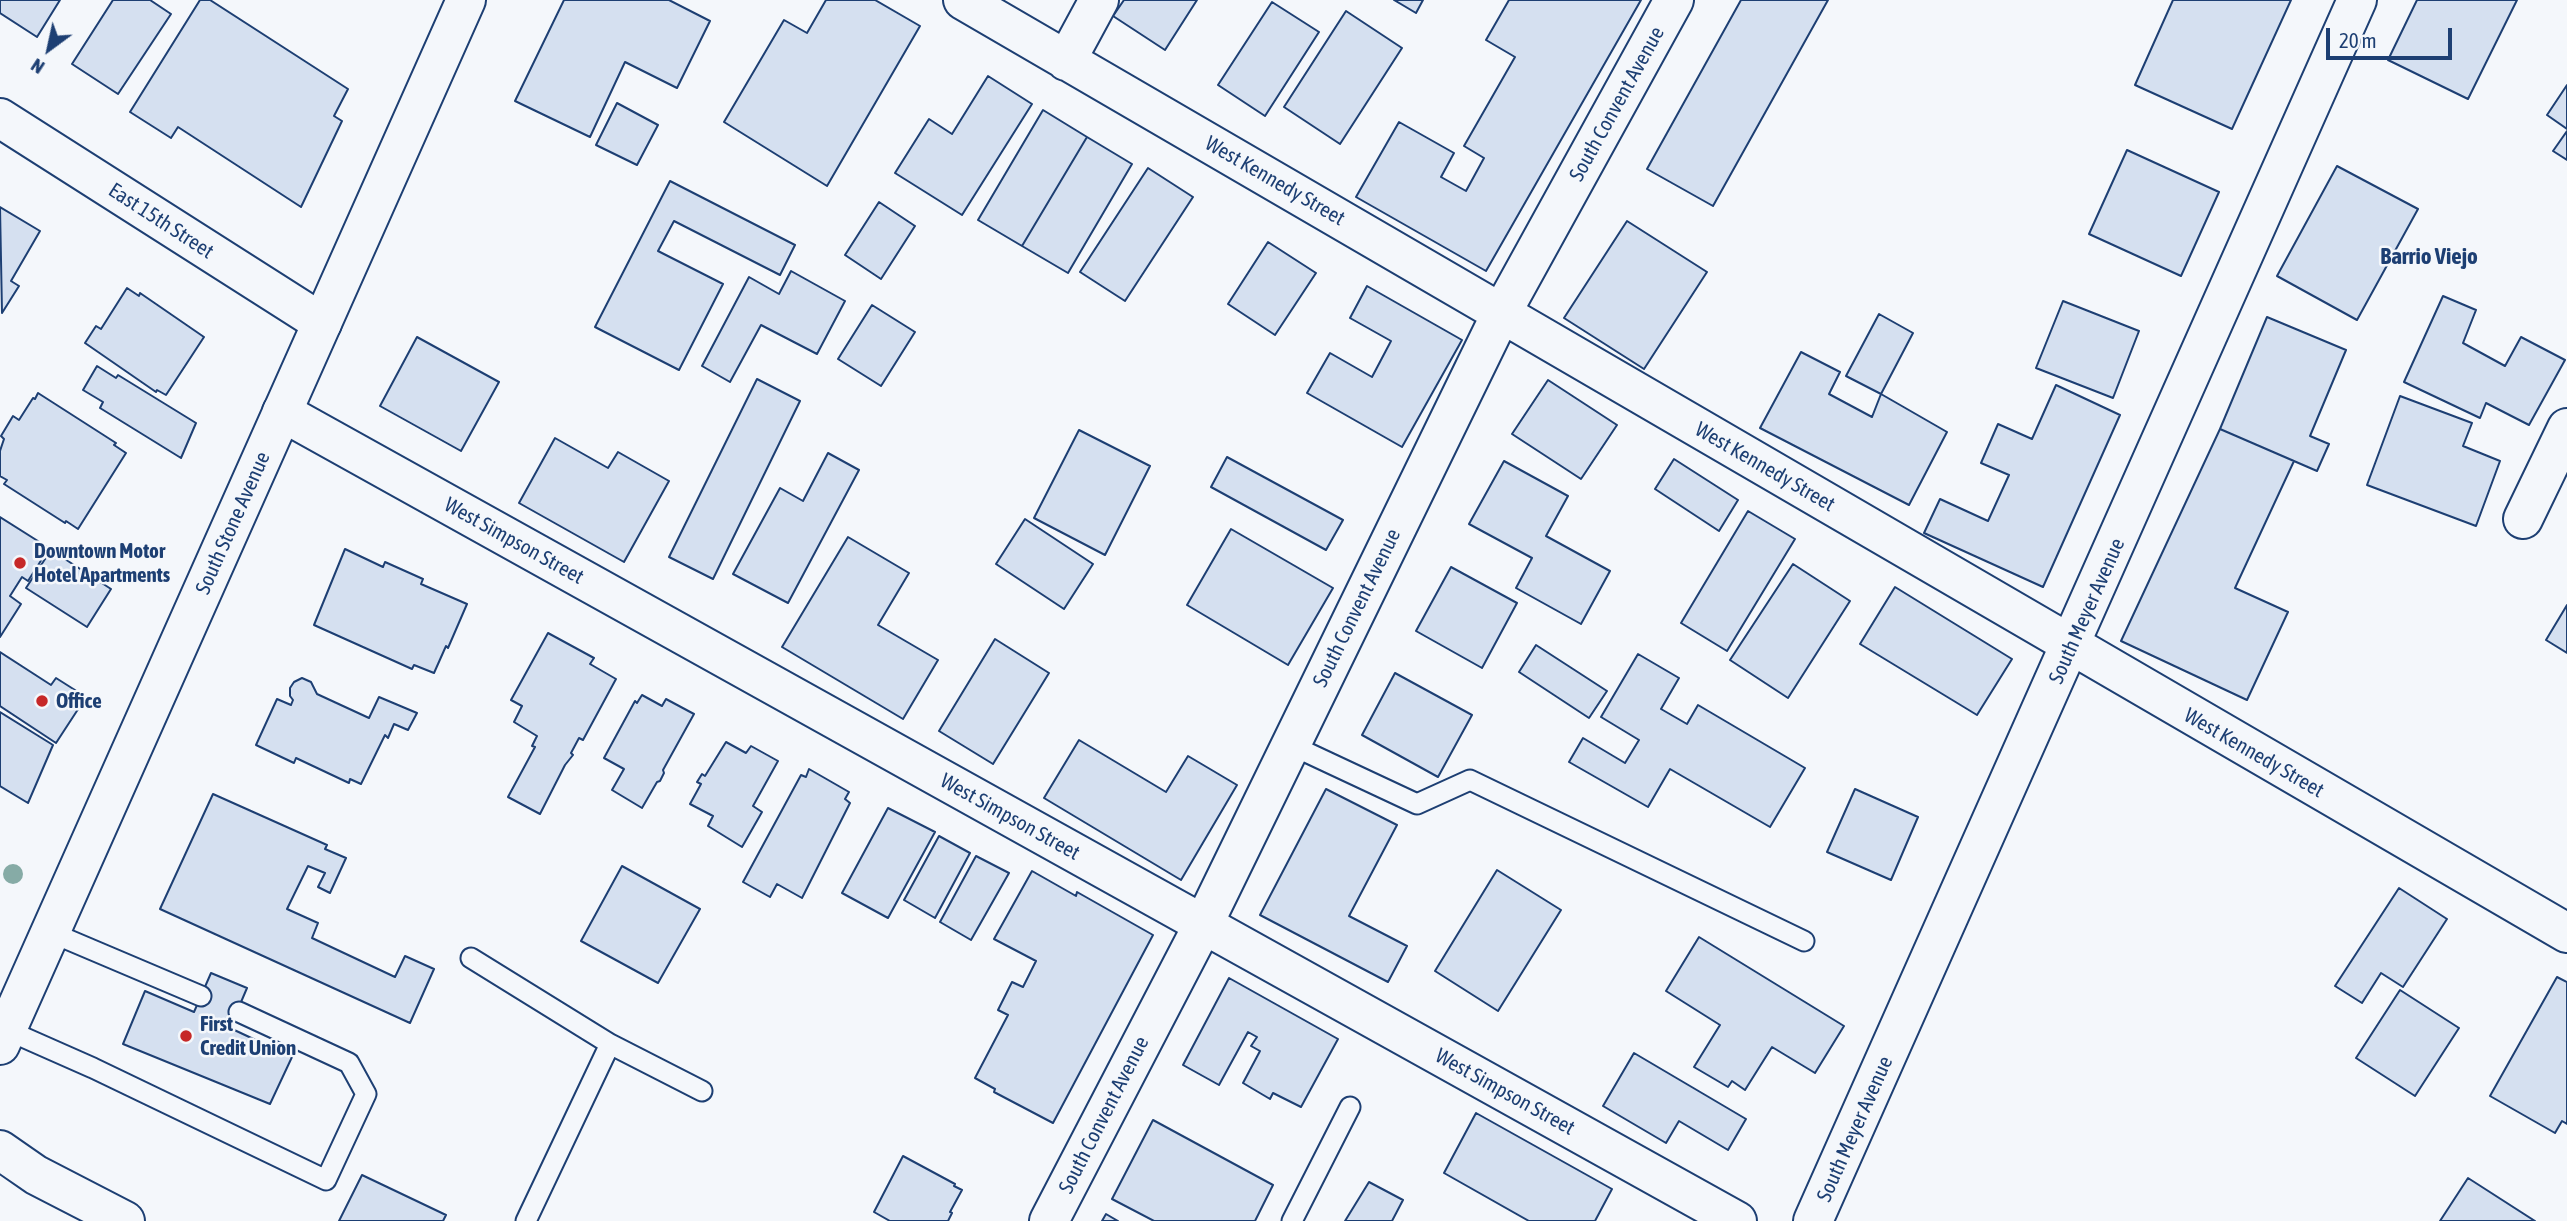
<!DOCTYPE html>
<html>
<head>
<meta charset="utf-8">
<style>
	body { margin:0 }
	#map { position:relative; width:2567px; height:1221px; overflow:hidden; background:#f4f7fb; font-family:"Asap Condensed",sans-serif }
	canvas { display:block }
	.north { position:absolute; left:14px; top:14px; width:70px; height:70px; -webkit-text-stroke:5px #f4f7fb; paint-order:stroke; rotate:213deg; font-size:19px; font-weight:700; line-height:28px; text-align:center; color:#1d3f73 }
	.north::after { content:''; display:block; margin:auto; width:24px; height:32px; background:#1d3f73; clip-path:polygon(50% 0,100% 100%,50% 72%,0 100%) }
	.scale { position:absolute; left:2326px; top:28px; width:126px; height:32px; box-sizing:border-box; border:4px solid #1d3f73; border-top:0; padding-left:9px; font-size:21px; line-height:24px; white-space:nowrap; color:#1d3f73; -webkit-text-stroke:5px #f4f7fb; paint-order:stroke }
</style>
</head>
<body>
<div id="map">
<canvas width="2567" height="1221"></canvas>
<div class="north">N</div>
<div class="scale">20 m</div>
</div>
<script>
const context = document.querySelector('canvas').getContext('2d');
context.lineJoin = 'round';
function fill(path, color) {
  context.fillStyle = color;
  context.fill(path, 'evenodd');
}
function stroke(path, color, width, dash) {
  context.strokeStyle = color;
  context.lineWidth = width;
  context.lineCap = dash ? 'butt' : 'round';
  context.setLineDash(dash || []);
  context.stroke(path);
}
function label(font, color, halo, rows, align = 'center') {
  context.font = font + ' "Asap Condensed",sans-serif';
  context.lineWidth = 5;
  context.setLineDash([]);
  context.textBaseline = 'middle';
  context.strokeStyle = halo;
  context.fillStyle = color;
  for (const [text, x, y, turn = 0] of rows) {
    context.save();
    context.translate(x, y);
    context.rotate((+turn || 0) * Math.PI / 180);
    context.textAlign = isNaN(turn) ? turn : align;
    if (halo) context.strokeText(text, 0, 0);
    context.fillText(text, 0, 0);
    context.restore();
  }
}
const building = new Path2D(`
	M0,0H60L37,37L0,13Z
	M113,0H150L171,14L118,94L72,64Z
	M200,0H210L348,89L334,116L342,121L301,207L178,127L171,138L130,112Z
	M564,0H669L710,21L677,88L625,62L590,137L515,101Z
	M826,0H875L920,26L827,186L724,122L784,20L807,33Z
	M1124,0H1197L1165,50L1113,16Z
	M1394,0H1423L1416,13Z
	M1509,0H1641L1486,271L1356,197L1399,122L1454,153L1441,177L1466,191L1484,158L1464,146L1515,57L1486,40Z
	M1741,0H1828L1713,206L1647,169Z
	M2173,0H2291L2232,129L2135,85Z
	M2417,0H2517L2468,99L2388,60Z
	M1272,2L1319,32L1265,116L1218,85Z
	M1346,11L1402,48L1340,144L1284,107Z
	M988,76L1032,104L962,215L895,173L929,119L952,134Z
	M2567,85V129L2547,115Z
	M617,103L658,125L637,165L596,145Z
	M1043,110L1087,137L1022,246L978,220Z
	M2567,131V160L2553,151Z
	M1087,137L1132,164L1068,273L1022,246Z
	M2127,150L2219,192L2181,276L2089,234Z
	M2337,166L2418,209L2357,320L2277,276Z
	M1148,168L1193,197L1125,301L1080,272Z
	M670,181L795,245L780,275L674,221L658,251L723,284L679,370L595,327Z
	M879,202L915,226L881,279L845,255Z
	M0,207L40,231L11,281L19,286L2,313Z
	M1627,221L1707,272L1644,369L1564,318Z
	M1268,242L1316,273L1275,335L1228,304Z
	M791,271L845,301L817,354L761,325L730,382L702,366L749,277L779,294Z
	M1367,286L1462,340L1402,447L1307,393L1330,353L1372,377L1391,341L1350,318Z
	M127,288L139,296L140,293L204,337L166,395L157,390L156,392L85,343L96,326L101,329Z
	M2443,296L2476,310L2463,343L2505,366L2521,337L2565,360L2529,425L2486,403L2480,418L2404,382Z
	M2063,301L2139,331L2113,398L2036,368Z
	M872,305L915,332L881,386L838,359Z
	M1879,314L1913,333L1881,394L1846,376Z
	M2267,317L2346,350L2310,436L2329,444L2317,471L2220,429Z
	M417,337L499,382L461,451L380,406Z
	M1801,352L1840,372L1829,394L1872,417L1881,394L1947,432L1909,505L1760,428Z
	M97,366L116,378L118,375L196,423L181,458L100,408L103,402L83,390Z
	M757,379L800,401L713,579L669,557Z
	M1548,380L1617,425L1581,479L1512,434Z
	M2056,385L2120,415L2043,587L1924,533L1940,499L1988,521L2009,475L1981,463L1998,424L2032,439Z
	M38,393L116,443L114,445L126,453L78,529L66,521L65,523L4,484L7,480L0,476V451L4,439L1,436L13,416L19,420L33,398L35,399Z
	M2400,396L2472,423L2463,446L2500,461L2476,526L2367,485Z
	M2220,429L2294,461L2235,588L2288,612L2247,700L2121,641Z
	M1079,430L1150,466L1105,555L1034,518Z
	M555,438L608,468L618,452L669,481L624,562L519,503Z
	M828,453L859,470L788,603L733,574L780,488L803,501Z
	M1227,457L1343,520L1326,550L1211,487Z
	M1674,459L1738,500L1719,531L1655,489Z
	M1504,461L1568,496L1546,536L1610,571L1581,624L1516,588L1532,558L1469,524Z
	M1748,511L1795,539L1727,651L1681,623Z
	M0,517L49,548L28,581L22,577L10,596L21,604L0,637Z
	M1025,519L1093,564L1064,609L996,564Z
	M1231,529L1333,588L1288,665L1187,605Z
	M848,537L909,573L878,625L938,660L903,719L782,647Z
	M345,549L383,567L385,562L423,579L421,584L467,604L448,648L446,646L434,673L414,665L412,669L314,625Z
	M51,550L111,589L87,627L26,588Z
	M1793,564L1850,601L1788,698L1730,660Z
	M1451,567L1517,603L1482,668L1416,631Z
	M1895,587L2012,659L1977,715L1860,644Z
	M2567,605V653L2546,640Z
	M548,633L594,658L590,664L616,679L583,740L579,738L571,753L573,755L565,765L540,814L508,797L535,747L532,746L537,736L514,722L522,706L511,700Z
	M995,639L1049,673L993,764L939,731Z
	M1536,645L1607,691L1589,718L1519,672Z
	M0,652L51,685L56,678L86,697L56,743L0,706Z
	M1638,654L1679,678L1661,709L1687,724L1698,705L1805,768L1770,827L1670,769L1648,807L1569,762L1583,738L1625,763L1639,740L1601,717Z
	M1395,673L1472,715L1438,777L1362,735Z
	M302,678L311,682L317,694L369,718L379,697L417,713L408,730L394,724L388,738L385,735L361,784L350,779L349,783L296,758L294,763L256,745L277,699L291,705L293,700L290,696V688L294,682Z
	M642,695L662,706L666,699L694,714L663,770L664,773L660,781L657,782L642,808L612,790L624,769L604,758L635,701L637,703Z
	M0,712L53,745L28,803L0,786Z
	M1079,740L1166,792L1188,756L1237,785L1181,880L1044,798Z
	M726,742L746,753L751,746L778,761L753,806L762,812L742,847L708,826L713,816L690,804L701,784L697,782L702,774L705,776Z
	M809,769L849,792L845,799L850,803L802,898L777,884L770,897L743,882L801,775L806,777Z
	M1326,789L1397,825L1349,916L1407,946L1388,982L1260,915Z
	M1855,789L1918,817L1891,880L1827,852Z
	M213,794L327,845L325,849L346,858L330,893L318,887L325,873L308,866L287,909L318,923L312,938L395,977L405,956L434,969L410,1023L160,909Z
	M888,808L935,832L888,918L842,893Z
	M939,836L970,853L935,918L904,900Z
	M976,856L1009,873L971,940L940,922Z
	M622,866L700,909L658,983L581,941Z
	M1497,870L1561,910L1498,1011L1435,971Z
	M1032,871L1076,896L1077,892L1153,935L1053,1123L994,1092L995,1089L975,1078L1008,1015L998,1010L1012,982L1023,987L1036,961L994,939Z
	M2399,888L2447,919L2403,987L2381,973L2362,1003L2335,986Z
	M1699,937L1844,1026L1815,1073L1772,1047L1745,1090L1732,1081L1728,1087L1694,1067L1720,1025L1666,991Z
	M211,973L247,988L230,1028L292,1057L270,1104L123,1044L145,991L194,1012Z
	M2557,977L2567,982V1124L2562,1121L2555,1133L2490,1096Z
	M1229,978L1338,1039L1301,1107L1273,1093L1270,1099L1243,1083L1260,1051L1251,1046L1257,1037L1248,1032L1219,1085L1183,1065Z
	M2400,990L2459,1028L2415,1096L2356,1058Z
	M1634,1053L1746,1119L1728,1150L1679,1121L1666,1143L1603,1106Z
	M1476,1113L1612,1189L1595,1221H1529L1444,1173Z
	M1153,1120L1273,1185L1255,1221H1154L1112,1199Z
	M903,1156L955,1184L954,1186L962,1190L950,1212L952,1213L948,1221H890L874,1212Z
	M362,1175L446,1215L443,1221H339Z
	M2468,1178L2535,1221H2440Z
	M1369,1182L1403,1200L1392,1221H1345Z
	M1106,1214L1118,1221H1102Z`);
fill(building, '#d5e0f0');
stroke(building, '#1d3f73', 2);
const lane = new Path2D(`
	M1291,745L1417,804L1470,780L1804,941
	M50,932L201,996
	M471,958L610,1044L526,1221
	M7,1030L93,1068L326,1180L366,1094L349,1063L239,1012
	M610,1044L702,1091
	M1292,1221L1350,1107`);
const street = new Path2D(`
	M963,0L2567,933
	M1066,61L1099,0
	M0,118L322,323
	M282,412L1737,1221
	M2523,519L2567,428
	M1049,1221L1203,925L1502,312L1674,0
	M1813,1221L2357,0`);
const secondary = new Path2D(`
	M0,1045L466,0
	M0,1150L36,1175L125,1221`);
stroke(lane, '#1d3f73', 23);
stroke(street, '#1d3f73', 42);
stroke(secondary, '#1d3f73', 42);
stroke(lane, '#f4f7fb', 19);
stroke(street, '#f4f7fb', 38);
stroke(secondary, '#f4f7fb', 38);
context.fillStyle = '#86aba6';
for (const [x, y] of [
	[13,874]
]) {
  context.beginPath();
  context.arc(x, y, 10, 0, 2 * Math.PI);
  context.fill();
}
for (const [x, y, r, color] of [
	[20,563,7,"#c62828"],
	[42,701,7,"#c62828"],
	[186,1036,7,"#c62828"]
]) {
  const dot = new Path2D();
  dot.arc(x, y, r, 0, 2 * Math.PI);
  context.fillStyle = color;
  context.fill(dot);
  stroke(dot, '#f4f7fb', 2.5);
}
label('21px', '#1d3f73', '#f4f7fb', [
	["South Convent Avenue",1617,104,-61],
	["West Kennedy Street",1275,181,30],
	["East 15th Street",161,221,33],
	["West Kennedy Street",1765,467,30],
	["South Stone Avenue",233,523,-66],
	["West Simpson Street",514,541,29],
	["South Convent Avenue",1357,608,-64],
	["South Meyer Avenue",2087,611,-66],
	["West Kennedy Street",2254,753,30],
	["West Simpson Street",1010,817,29],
	["West Simpson Street",1505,1092,29],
	["South Convent Avenue",1104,1115,-63],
	["South Meyer Avenue",1855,1129,-66]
]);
label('bold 21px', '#1d3f73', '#f4f7fb', [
	["Downtown Motor",34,551],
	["Hotel Apartments",34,575],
	["Office",56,701],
	["First",200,1024],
	["Credit Union",200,1048]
], 'left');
label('bold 23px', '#1d3f73', '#f4f7fb', [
	["Barrio Viejo",2429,257]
]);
</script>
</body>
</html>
